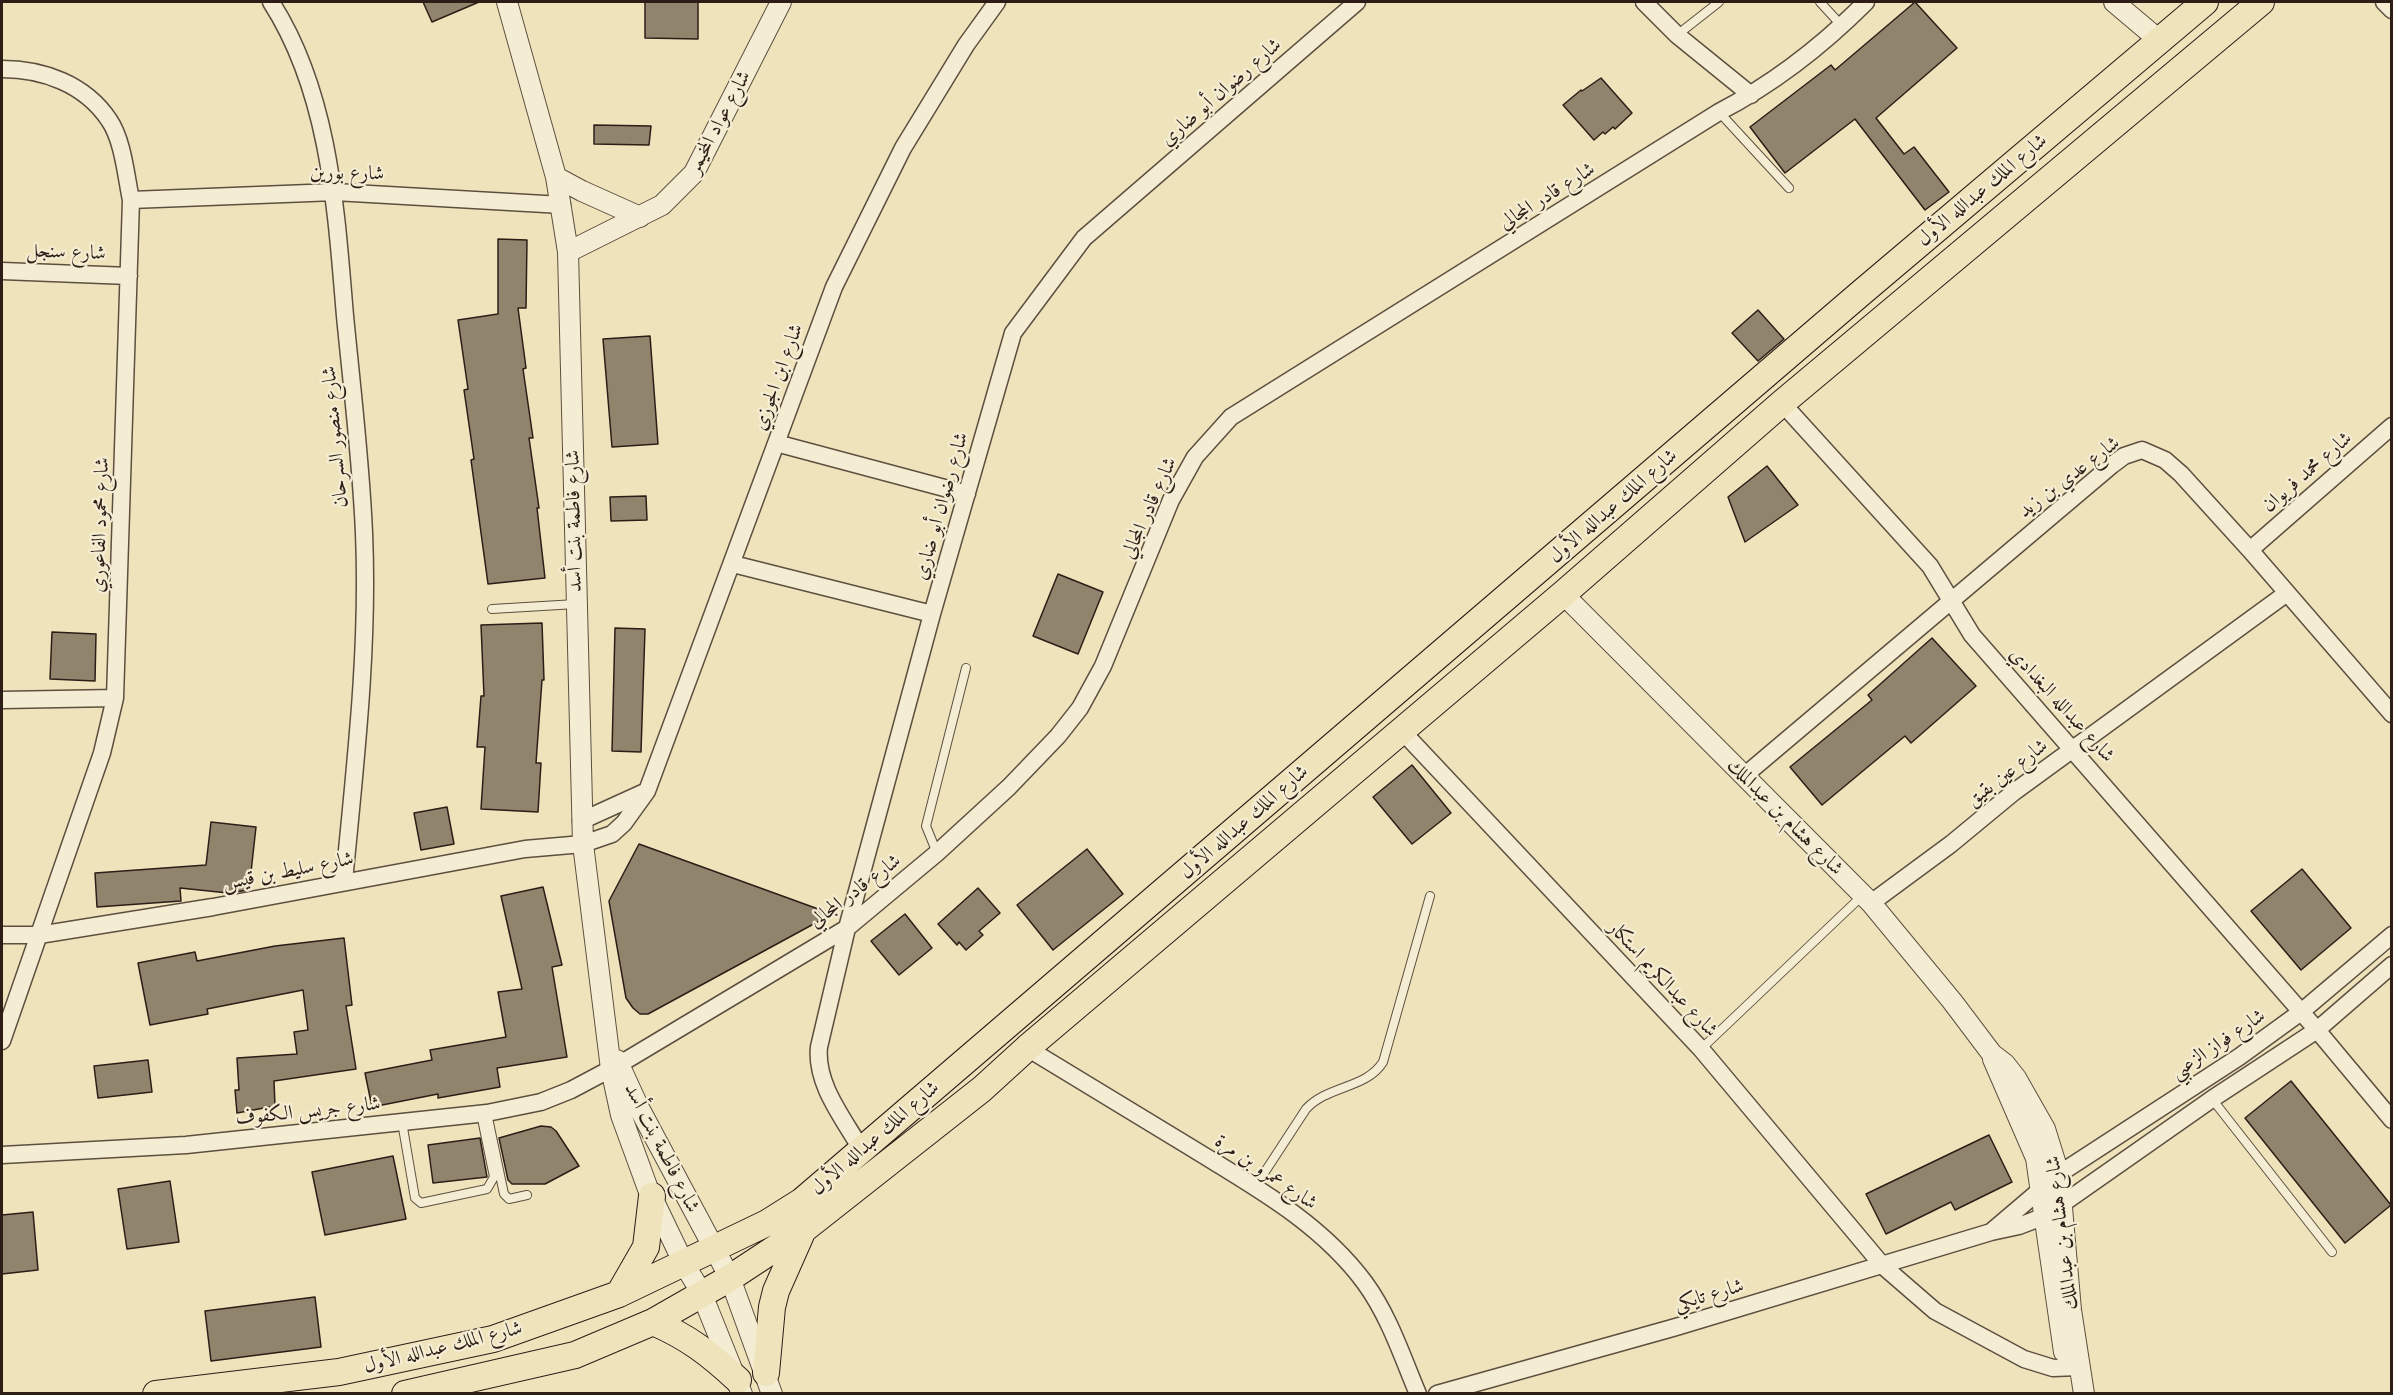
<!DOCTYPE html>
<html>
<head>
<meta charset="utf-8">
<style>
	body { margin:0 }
	#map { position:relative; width:2393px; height:1395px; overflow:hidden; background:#efe3bc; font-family:"Libre Caslon Text",serif }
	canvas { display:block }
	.frame { position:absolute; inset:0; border:3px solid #2c1e17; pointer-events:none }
</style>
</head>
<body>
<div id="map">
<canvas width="2393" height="1395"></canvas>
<div class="frame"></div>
</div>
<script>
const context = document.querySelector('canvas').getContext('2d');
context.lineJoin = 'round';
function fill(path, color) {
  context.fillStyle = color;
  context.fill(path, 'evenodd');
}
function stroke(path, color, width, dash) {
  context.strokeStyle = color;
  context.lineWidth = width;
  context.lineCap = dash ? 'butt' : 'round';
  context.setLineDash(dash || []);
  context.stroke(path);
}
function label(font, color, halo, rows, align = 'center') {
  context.font = font + ' "Libre Caslon Text",Amiri,serif';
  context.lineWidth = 4.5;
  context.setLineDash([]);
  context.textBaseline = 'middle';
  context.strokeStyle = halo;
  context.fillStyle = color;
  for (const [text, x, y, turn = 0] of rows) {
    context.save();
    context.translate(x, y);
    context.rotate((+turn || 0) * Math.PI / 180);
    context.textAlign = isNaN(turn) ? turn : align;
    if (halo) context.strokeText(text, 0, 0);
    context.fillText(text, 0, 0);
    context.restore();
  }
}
const building = new Path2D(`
	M423,2H479L432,22Z
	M645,2H698V39L645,38Z
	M1915,2L1957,48L1876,118L1904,154L1914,147L1949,192L1925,210L1855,119L1785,173L1750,127L1831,65L1835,70Z
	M1601,78L1632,113L1615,129L1613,127L1605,134L1603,132L1594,140L1563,105L1581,90L1582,91Z
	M594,125L651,126L649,145L594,144Z
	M498,239L527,240L526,308H518L526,368L523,369L533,438H529L539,508H537L545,578L488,584L471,460L474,459L464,390L468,389L458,320L498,314Z
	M1758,310L1784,339L1758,361L1732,333Z
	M650,336L658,444L612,447L603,339Z
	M1767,466L1798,505L1745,542L1728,497Z
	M646,496L647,520L611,521L610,497Z
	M1058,574L1103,592L1078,654L1033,636Z
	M542,623L544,680H542L536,763H541L538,812L481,809L485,747H477L481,696H484L481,625Z
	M615,628L645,629L641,752L612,751Z
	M52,632L96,634L95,681L50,679Z
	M1932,638L1976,686L1911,743L1905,736L1822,805L1790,767L1872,700L1868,695Z
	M1412,765L1451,813L1412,844L1373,797Z
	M447,807L454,844L421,850L414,813Z
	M211,822L256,827L249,890L228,893L180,888L181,901L97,907L95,873L206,865Z
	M639,844L832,914L648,1014H640L633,1008L626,998L609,901Z
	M1087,849L1123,894L1053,950L1017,905Z
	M2302,869L2351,928L2301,970L2251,911Z
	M543,887L562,965L552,967L567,1057L497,1068L500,1087L438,1098V1094L372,1107L365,1073L432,1060L430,1050L506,1037L498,992L522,989L501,896Z
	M978,888L1000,913L979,931L983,935L966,950L959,942L957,945L938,924Z
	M905,914L932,948L899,975L871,941Z
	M344,938L352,1005L346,1006L356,1069L274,1081L275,1106L237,1113L235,1090H239L237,1058L297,1054L294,1032L308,1030L303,990L207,1009L208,1014L150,1025L138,963L195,952L197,961L275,946Z
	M148,1060L152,1092L98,1098L94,1066Z
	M2291,1081L2391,1205L2345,1243L2245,1118Z
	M541,1126L551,1127L556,1131L579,1166L545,1184H512L508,1180L499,1138Z
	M1989,1135L2012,1182L1955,1210L1951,1202L1886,1234L1866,1194Z
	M480,1138L487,1177L433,1183L428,1145Z
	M393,1156L406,1219L325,1235L312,1172Z
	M170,1181L179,1242L127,1249L118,1189Z
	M33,1212L38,1270L2,1274V1215Z
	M315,1297L321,1347L211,1361L205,1311Z`);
fill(building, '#91846d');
stroke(building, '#2c1e17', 1.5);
const service = new Path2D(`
	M1820,2L1842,26
	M1677,35L1719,2
	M1719,112L1789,188
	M492,609L576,604
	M937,853L926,826L966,668
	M1701,1049L1863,895
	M2212,1099L2332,1252
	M487,1113L504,1194L509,1199L527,1195
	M402,1122L415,1198L421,1203L487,1189L494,1177L481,1114
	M1255,1187L1306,1109C1328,1085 1366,1089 1383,1062L1430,896`);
const minor = new Path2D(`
	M271,2C330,94 336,210 345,316C352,388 361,461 364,533C369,649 355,766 344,881
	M1644,2L1677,35L1751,95
	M2384,2L2392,10
	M2,69C43,69 85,84 109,120C123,140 126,176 131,200L115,698L102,753L2,1041
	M131,200L335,192L562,205
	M2,271L129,276
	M1782,403L1930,566L1972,635L2317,1030L2392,1120
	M776,443L967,494
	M2250,550L2392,426
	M733,564L932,614
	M2,700L115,698
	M1402,731L1701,1049L1883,1266L1935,1311L2024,1359L2053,1368L2079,1367
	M1744,776L2112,465L2124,456L2142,450L2165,460L2181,474L2250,550L2392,714
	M581,821L647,791
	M1871,903L1951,844L2014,792L2287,593
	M2,935H39L213,907L525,849L583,844L612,834L624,823L647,791L834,287L903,148L966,45L997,2
	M1027,1048C1081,1081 1136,1114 1190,1147C1253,1186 1320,1222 1365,1283C1389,1316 1402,1356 1418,1394
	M861,1149C844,1119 815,1084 819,1047L847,928L932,614L1013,333L1084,238L1357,2
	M2,1155L186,1145L487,1113L541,1102L571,1090L620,1064L747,988L847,928L937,853L1009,787L1058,736L1080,708L1103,666L1171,500L1195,457L1231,417L1719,112C1773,84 1824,44 1866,2
	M1992,1231L2059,1174L2239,1057L2301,1012L2392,935
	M1437,1394L1676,1327L1991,1232L2019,1226L2045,1216L2212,1099L2317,1030L2392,965`);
const tertiary = new Path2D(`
	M507,2L556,177L568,252L583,844L611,1069L621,1115L648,1189L684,1264L701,1292L742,1394
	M2114,2L2159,40
	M556,177L582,191L640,217
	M568,252L662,205L694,173L781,2
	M1563,594L1871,903L1952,1001L1992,1054L2005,1064L2016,1078L2045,1129L2059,1174L2071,1310L2084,1394
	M1993,1059L2036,1158L2064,1352
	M617,1060L639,1108L730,1278L772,1394`);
const primary = new Path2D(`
	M619,1294L646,1247L652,1196
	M653,1322C688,1337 710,1354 738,1380
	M766,1373L772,1307L776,1291L803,1230
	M156,1394L339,1372L493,1339L619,1294L767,1223L802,1201L1861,293L2205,2
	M405,1394L575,1355L653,1322L730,1278L803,1230L982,1089L1027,1048L1563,594L1782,403L2261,2`);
stroke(service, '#5d4f40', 10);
stroke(minor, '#5d4f40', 19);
stroke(tertiary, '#5d4f40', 22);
stroke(primary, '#2c1e17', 28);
stroke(service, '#f5edd3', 8);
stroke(minor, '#f5edd3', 16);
stroke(tertiary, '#f5edd3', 20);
stroke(primary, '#efe3bc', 26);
label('20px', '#2c1e17', '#f5edd3', [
	["شارع رضوان أبو ضاري",1221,92,-41],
	["شارع عواد المخيمر",719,122,-62],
	["شارع بورين",347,173,1],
	["شارع الملك عبدالله الأول",1982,190,-40],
	["شارع قادر المجالي",1547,196,-32],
	["شارع سنجل",66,252,2],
	["شارع ابن الجوزي",778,377,-70],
	["شارع منصور السرحان",335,437,-95],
	["شارع محمد فريوان",2307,472,-41],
	["شارع عدي بن زيد",2069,477,-37],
	["شارع رضوان أبو ضاري",941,506,-74],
	["شارع الملك عبدالله الأول",1613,506,-41],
	["شارع قادر المجالي",1149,508,-66],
	["شارع فاطمة بنت أسد",574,521,-91],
	["شارع محمود الفاعوري",100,525,-88],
	["شارع عبدالله البغدادي",2062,705,48],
	["شارع عين بقيق",2007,773,-38],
	["شارع هشام بن عبدالملك",1785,817,45],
	["شارع الملك عبدالله الأول",1244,822,-41],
	["شارع سليط بن قيس",288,871,-11],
	["شارع قادر المجالي",855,891,-37],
	["شارع عبدالكريم استكار",1663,979,47],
	["شارع فواز الزعبي",2218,1044,-34],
	["شارع جريس الكفوف",308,1111,-6],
	["شارع الملك عبدالله الأول",875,1138,-41],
	["شارع فاطمة بنت أسد",662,1148,63],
	["شارع عمرو بن مرة",1266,1172,34],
	["شارع هشام بن عبدالملك",2062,1233,-97],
	["شارع تايكي",1709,1295,-16],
	["شارع الملك عبدالله الأول",443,1347,-14]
]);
</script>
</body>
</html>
